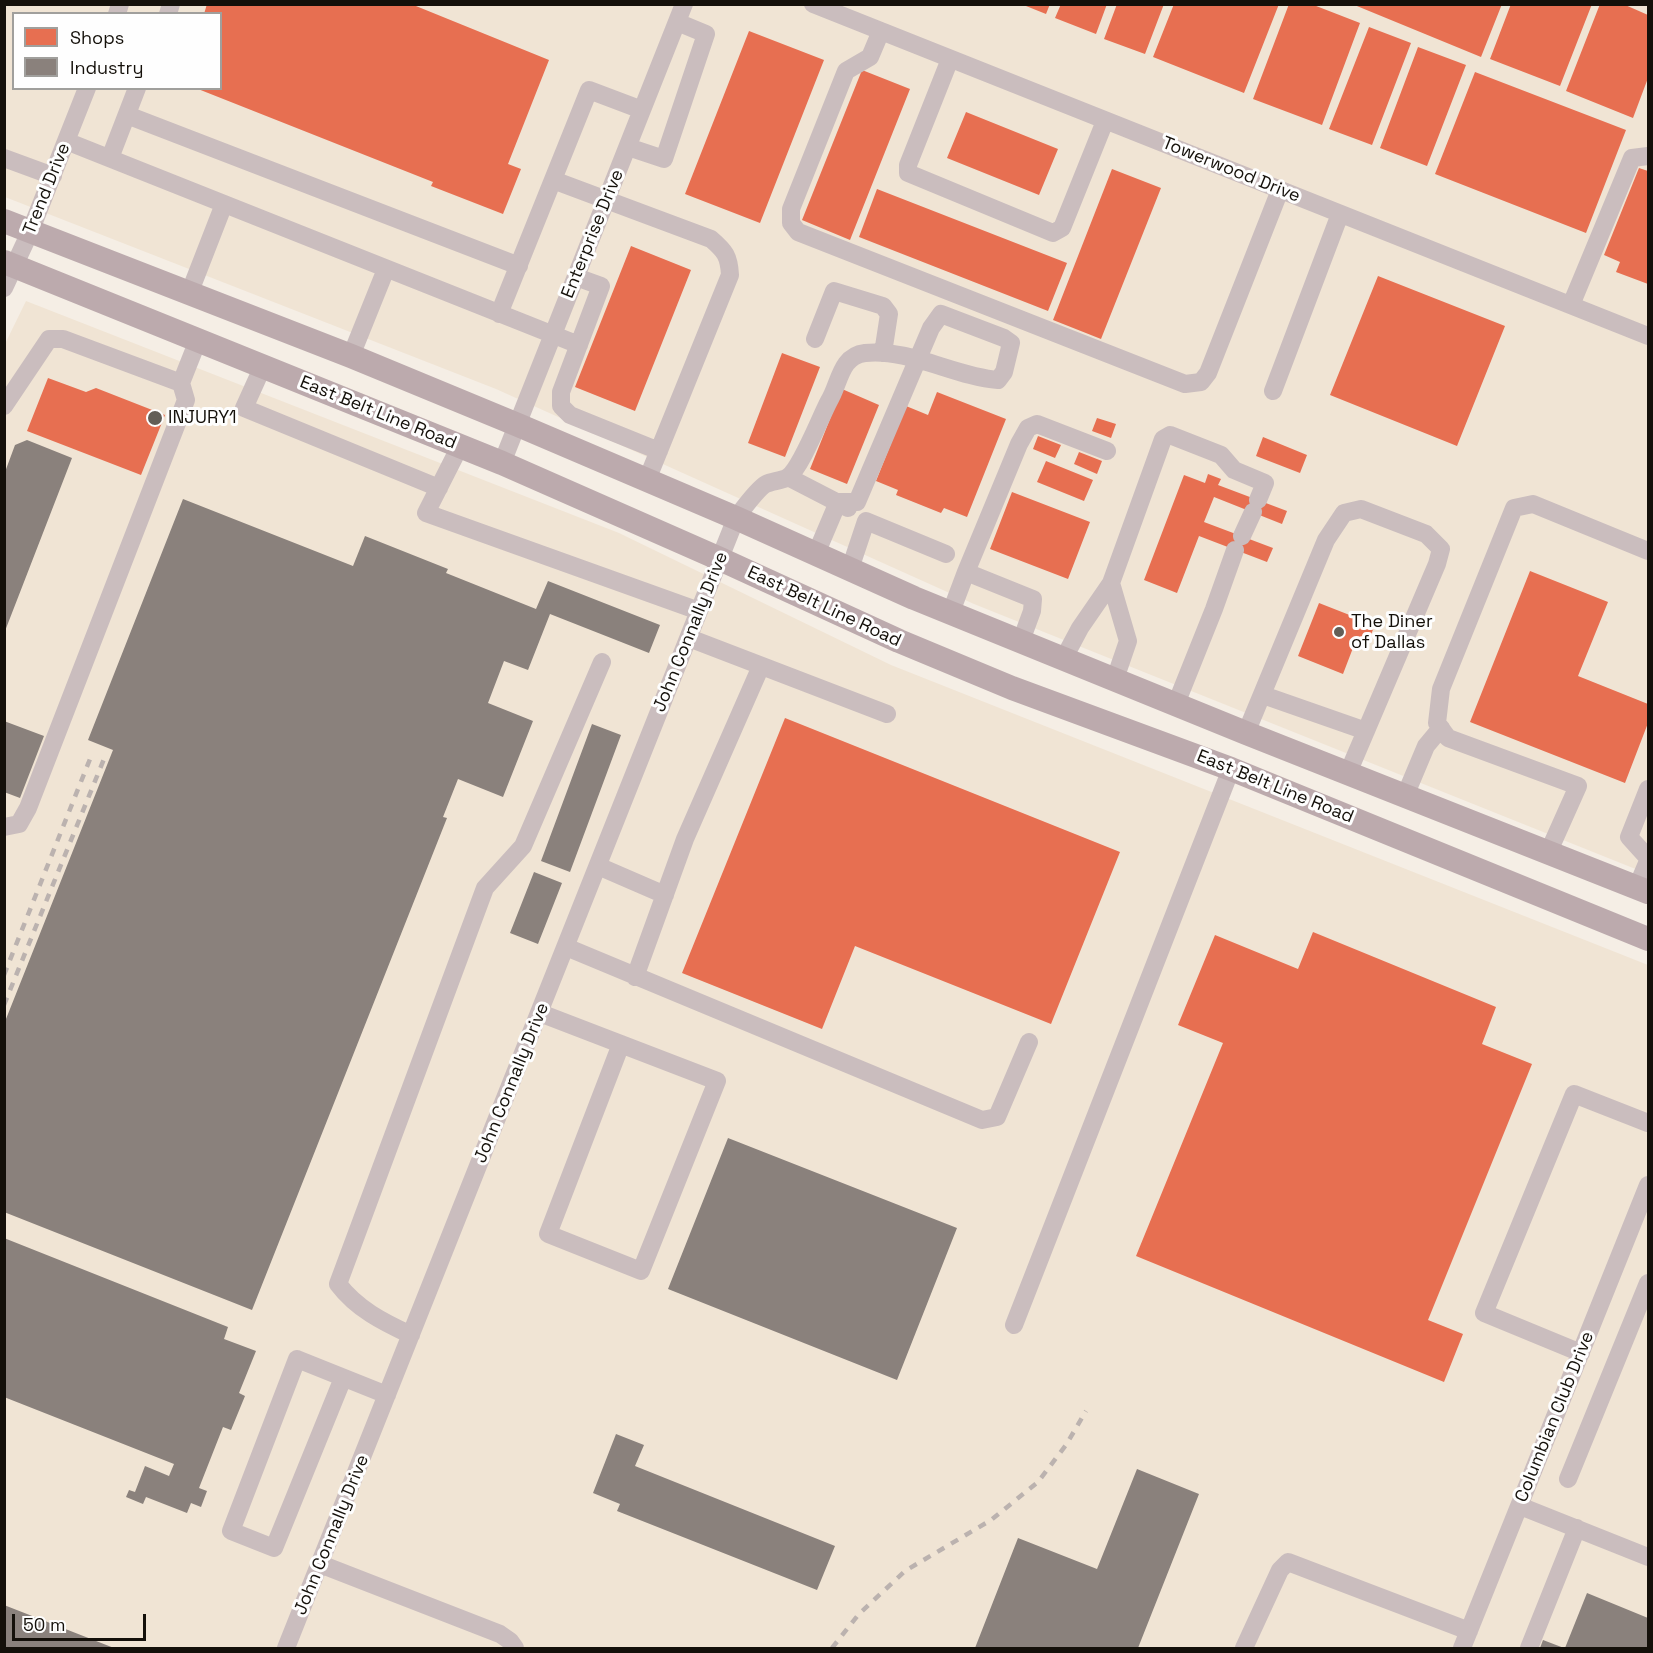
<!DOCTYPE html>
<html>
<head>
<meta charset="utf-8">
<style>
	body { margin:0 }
	#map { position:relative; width:1653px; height:1653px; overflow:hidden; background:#f5eee5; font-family:"Space Grotesk",sans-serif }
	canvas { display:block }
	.frame { position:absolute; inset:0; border:6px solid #14100a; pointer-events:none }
	.legend { position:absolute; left:12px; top:12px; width:210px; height:78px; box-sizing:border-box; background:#fefefe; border:2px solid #a09f9c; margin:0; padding:8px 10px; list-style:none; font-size:18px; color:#14100a }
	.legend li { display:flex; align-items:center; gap:12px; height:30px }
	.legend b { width:30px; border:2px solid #a09f9c }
	.scale { position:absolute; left:12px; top:1614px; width:134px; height:27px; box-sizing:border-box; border:3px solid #14100a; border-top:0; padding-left:8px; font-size:18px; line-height:21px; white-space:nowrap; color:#14100a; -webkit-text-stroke:4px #fefefe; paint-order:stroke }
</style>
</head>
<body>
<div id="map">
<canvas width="1653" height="1653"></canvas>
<div class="frame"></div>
<ul class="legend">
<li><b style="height:16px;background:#e76f51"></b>Shops</li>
<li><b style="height:16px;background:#8a817c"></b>Industry</li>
</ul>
<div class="scale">50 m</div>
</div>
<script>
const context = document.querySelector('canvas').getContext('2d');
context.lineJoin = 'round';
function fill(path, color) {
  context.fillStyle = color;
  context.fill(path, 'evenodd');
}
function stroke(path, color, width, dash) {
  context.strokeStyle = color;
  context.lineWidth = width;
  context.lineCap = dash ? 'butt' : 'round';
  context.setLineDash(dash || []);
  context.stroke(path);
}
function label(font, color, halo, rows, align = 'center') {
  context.font = font + ' "Space Grotesk",sans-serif';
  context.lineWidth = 6;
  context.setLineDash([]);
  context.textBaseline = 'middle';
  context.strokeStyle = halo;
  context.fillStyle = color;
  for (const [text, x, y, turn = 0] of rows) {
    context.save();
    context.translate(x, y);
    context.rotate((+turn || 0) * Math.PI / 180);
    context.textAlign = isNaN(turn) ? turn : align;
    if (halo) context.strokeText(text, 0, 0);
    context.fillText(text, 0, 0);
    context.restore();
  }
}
fill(new Path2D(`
	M4,5H1648V874L974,604L496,389L5,197ZM14,14H220V88H14Z
	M26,301L619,533L891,665L1648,965V1648H5L4,346Z`), '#f0e4d4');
fill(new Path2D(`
	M207,4H411L549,60L508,164L521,169L503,214L431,186L433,182L198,89L220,88V14H204Z
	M1021,4H1050L1046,14Z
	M1061,4H1107L1096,34L1055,18Z
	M1117,4H1164L1145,54L1104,39Z
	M1174,4H1279L1244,93L1153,57Z
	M1289,4H1311L1360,23L1322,125L1253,99Z
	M1352,4H1502L1481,57Z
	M1511,4H1592L1560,86L1490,59Z
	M1600,4H1623L1648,15V78L1633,118L1566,91Z
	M1369,27L1411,43L1372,145L1329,129Z
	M749,31L824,60L760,223L685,194Z
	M1418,47L1466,65L1427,166L1380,148Z
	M862,70L910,89L850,240L802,220Z
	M1475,72L1626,130L1586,233L1435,174Z
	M966,112L1058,149L1039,195L947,158Z
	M1639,168L1648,171V284L1616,272L1620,262L1604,255Z
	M1112,169L1161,188L1101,339L1053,320Z
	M877,189L1067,263L1048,311L859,237Z
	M631,246L691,270L635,411L575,387Z
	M1378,276L1505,326L1457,446L1330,395Z
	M782,353L820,367L785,457L748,443Z
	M48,378L86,392L96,388L165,415L141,475L27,431Z
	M842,389L879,405L847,484L810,469Z
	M937,392L1006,419L967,517L944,508L941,513L896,495L898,490L876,481L906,406L928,415Z
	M1097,418L1116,424L1111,438L1092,431Z
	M1038,436L1061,445L1055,458L1033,449Z
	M1263,437L1307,455L1300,473L1256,456Z
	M1079,452L1102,461L1097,474L1074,464Z
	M1046,461L1093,480L1084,501L1037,482Z
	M1208,474L1221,479L1218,485L1287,511L1282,524L1214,497L1204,522L1273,548L1267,562L1199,536L1177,593L1144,580L1184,475L1205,483Z
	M1012,492L1090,522L1068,579L990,549Z
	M1530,571L1608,602L1578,676L1648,704V723L1625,783L1470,722Z
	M1319,603L1375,625L1367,644L1356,640L1343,674L1298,656Z
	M785,718L1120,852L1051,1024L855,946L822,1029L682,973Z
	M1313,932L1496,1007L1482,1044L1532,1064L1428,1320L1463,1334L1444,1382L1136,1256L1223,1043L1178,1025L1215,935L1298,969Z`), '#e76f51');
fill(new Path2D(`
	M27,440L72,458L5,631V472L15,445Z
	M183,499L353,566L365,536L448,569L446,573L536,609L548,581L660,625L649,653L550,614L528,670L504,661L488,703L533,721L503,797L458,779L443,817L447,818L252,1310L4,1212V1024L113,750L88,740Z
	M4,721L44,736L20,798L4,792Z
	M592,724L621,735L570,872L541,861Z
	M534,872L562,883L538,944L510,933Z
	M728,1138L957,1228L897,1380L668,1289Z
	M4,1238L228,1327L224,1339L256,1351L239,1393L245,1396L231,1430L223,1427L199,1488L207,1491L201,1507L191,1503L187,1513L146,1497L143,1504L126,1497L129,1490L135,1492L145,1466L169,1476L174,1464L4,1397Z
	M616,1434L644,1445L635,1466L835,1546L817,1590L617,1511L620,1504L593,1493Z
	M1137,1469L1199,1494L1138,1648H975L1018,1538L1097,1569Z
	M1587,1593L1648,1618V1648H1565Z
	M4,1605L114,1648H4Z
	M1543,1640L1564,1648H1540Z`), '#8a817c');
stroke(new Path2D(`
	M813,4L1648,336
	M117,14L120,4
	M168,14L171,4
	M881,31L870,57L846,71L791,209V223L798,232L1185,384L1201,382L1208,373L1280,190
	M950,59L908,165V173L1053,233L1062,228L1105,121
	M127,115L519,266
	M66,141L579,345
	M628,147L664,159L706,34L677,22
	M4,158L53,176
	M110,158L137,88
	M553,180L711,239C725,251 729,256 730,275L647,480
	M576,277L601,286L561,392V406L570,415L659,451
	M4,288L30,232L87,88
	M189,294L224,204
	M1571,305L1632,158L1648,156
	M499,314L589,90L642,110
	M815,339L834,291L883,306L889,314L883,353
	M351,356L386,269
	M263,366L244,408L439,488
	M1273,391L1340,214
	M4,406L49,339H63L181,383
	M460,446L426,513L699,611
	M502,463L684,4
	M788,477L848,508
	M1242,536L1253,512
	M850,569L866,521L946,554
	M1111,583L1128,641L1115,679
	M951,612L966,572
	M689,638L887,714
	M1021,641L1032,611L1033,599L966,572L1019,444L1028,428L1037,424L1107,451
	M1064,658L1080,628L1111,583L1163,439L1170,435L1221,455L1234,470L1265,483L1258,500
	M1263,695L1366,731
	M1176,704L1214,609L1235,550
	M1246,733L1326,540L1344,513L1361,509L1426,534L1441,549L1437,564L1348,773
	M1648,789L1629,837L1648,858
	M1405,796L1426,746L1441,728
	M4,827L19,824L28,808L186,400L181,383L198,340
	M1549,851L1578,786L1448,738L1437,723L1441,689L1514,508L1533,504L1648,551
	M598,866L665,895
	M1637,887L1648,861
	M566,947L982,1120L997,1117L1029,1042
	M635,977L685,839L761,666
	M540,1013L717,1081L641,1271L548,1234L621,1044
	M1014,1325L1231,769
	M411,1335C383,1322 357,1309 338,1284L485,888L523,846L602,662
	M1581,1353L1484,1313L1574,1094L1648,1123
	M343,1378L274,1548L231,1531L297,1359L387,1395
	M1568,1479L1648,1283
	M1520,1506L1648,1557
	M320,1564L500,1634L510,1641L515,1648
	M286,1648L736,518C743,509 757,489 766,484C772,481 782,481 788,477C801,468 820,418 829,401C840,383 840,356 865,353C908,348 956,377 998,380L1004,372L1011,343L1004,338L941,314L931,328L857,502H838L816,554
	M1244,1648L1280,1570L1288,1562L1469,1631
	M1462,1648L1648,1185
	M1529,1648L1577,1528`), '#cabdbe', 18);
stroke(new Path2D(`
	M4,221L351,356L518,425L736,518L914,598L1246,733L1648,892
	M4,262L502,463L720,559L899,641L1012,688L1231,769L1648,939`), '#bcaaad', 24);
stroke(new Path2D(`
	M4,975L92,754
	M4,1005L104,759
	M832,1648L859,1614L905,1571L991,1520L1038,1482L1066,1445L1086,1411`), '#bbb2af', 4.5, [8, 8]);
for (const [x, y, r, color] of [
	[155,418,8,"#635e57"],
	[1339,632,6,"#635e57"]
]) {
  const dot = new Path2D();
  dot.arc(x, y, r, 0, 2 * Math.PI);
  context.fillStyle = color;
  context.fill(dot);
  stroke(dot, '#fefefe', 2);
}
label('18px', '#14100a', '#fefefe', [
	["Towerwood Drive",1231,170,22],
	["Trend Drive",47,189,-68],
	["Enterprise Drive",593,234,-68],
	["East Belt Line Road",378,413,22],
	["East Belt Line Road",824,607,25],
	["John Connally Drive",691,632,-68],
	["East Belt Line Road",1275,787,22],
	["John Connally Drive",512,1083,-68],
	["Columbian Club Drive",1555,1417,-68],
	["John Connally Drive",332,1535,-68]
]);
label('18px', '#14100a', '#fefefe', [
	["INJURY1",168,418],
	["The Diner",1351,622],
	["of Dallas",1351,643]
], 'left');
</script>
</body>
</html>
